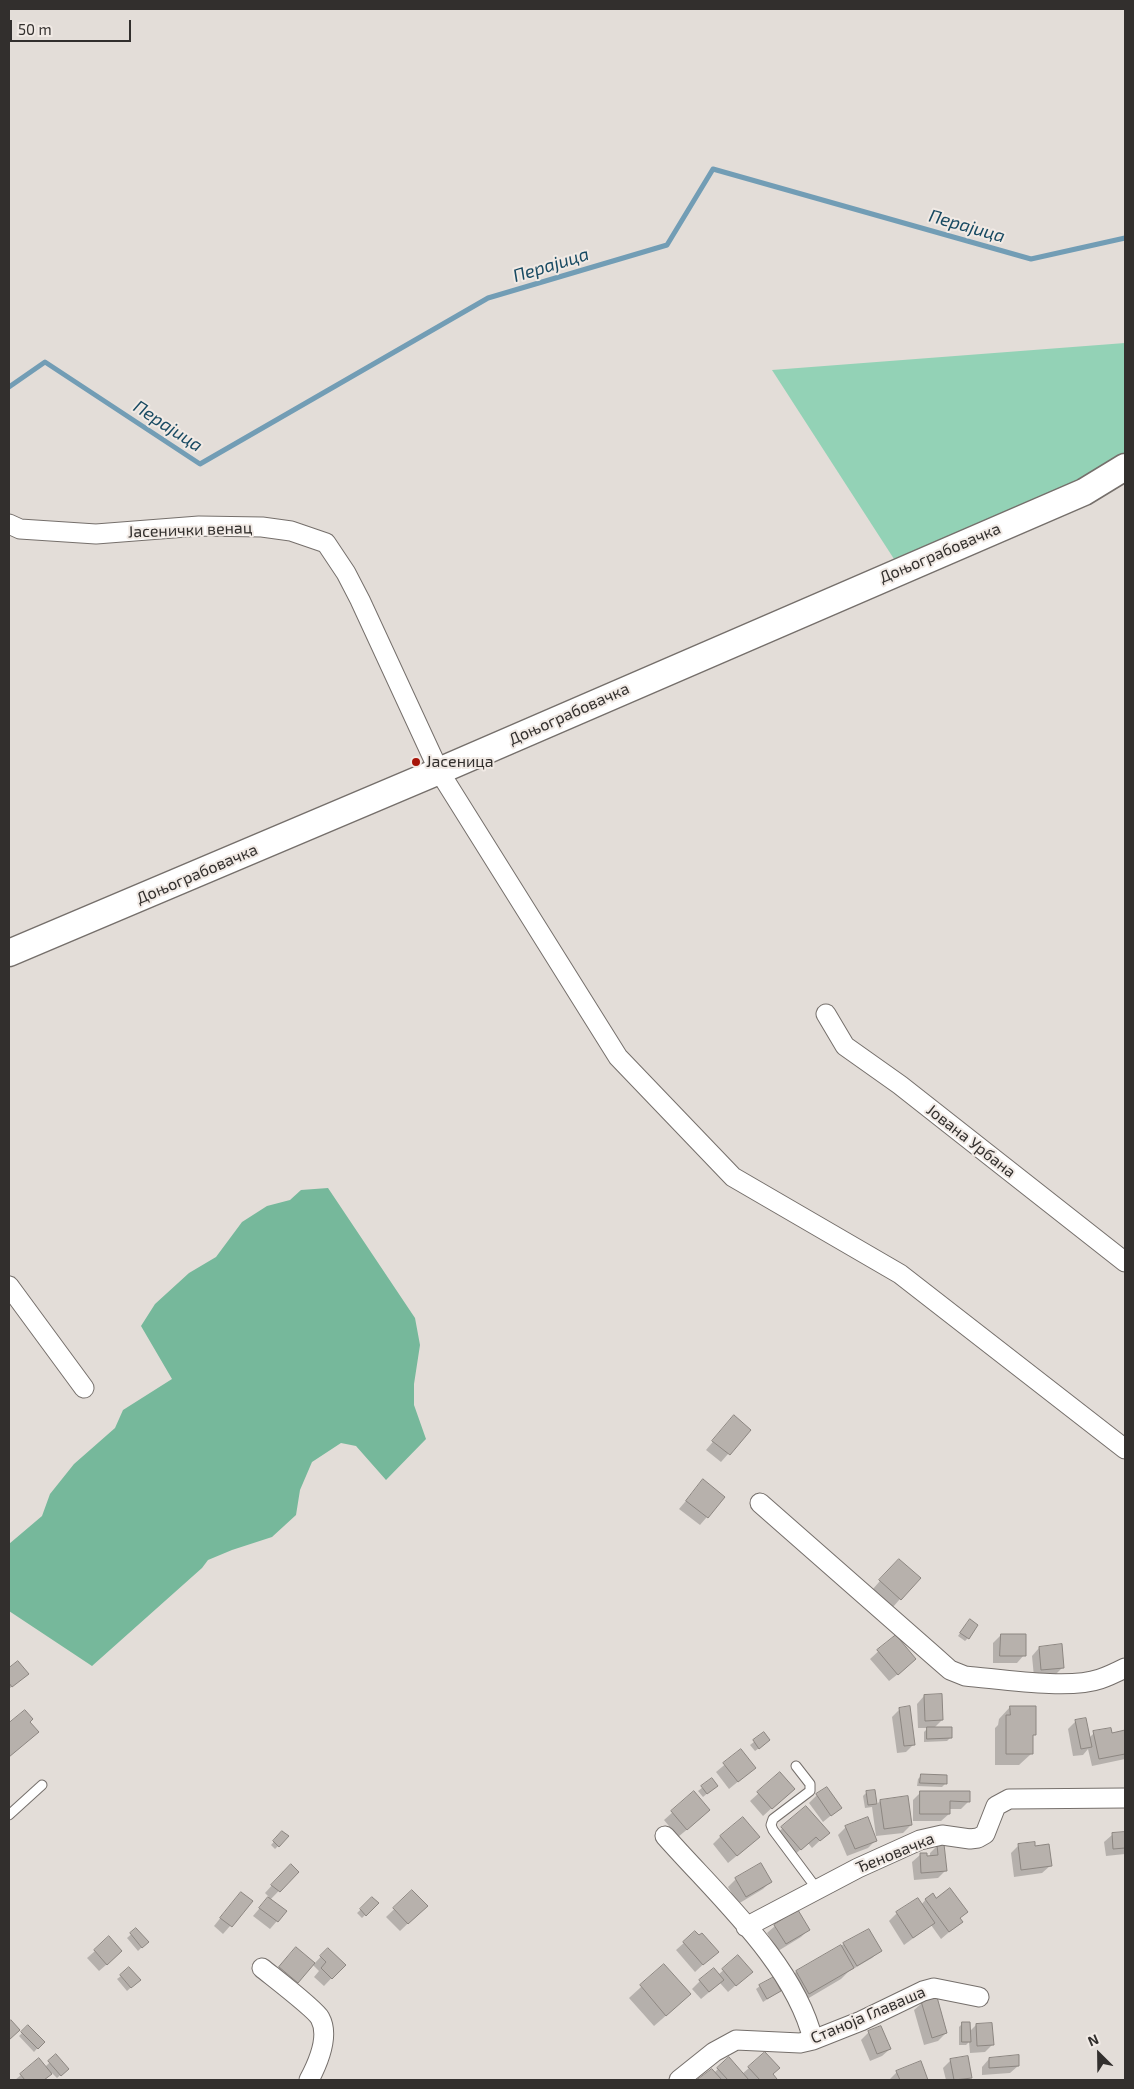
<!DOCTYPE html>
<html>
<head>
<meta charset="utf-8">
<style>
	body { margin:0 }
	#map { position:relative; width:1134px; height:2089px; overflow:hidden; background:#e3ddd8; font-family:"Exo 2",sans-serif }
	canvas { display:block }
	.frame { position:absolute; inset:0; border:10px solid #322f2d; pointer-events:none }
	.north { position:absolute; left:1074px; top:2029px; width:50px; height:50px; -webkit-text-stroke:4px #f1eae5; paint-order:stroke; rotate:337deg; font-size:14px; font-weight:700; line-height:20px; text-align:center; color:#322f2d }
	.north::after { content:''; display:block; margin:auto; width:18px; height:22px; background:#322f2d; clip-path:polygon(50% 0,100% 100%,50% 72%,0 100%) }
	.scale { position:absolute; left:10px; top:20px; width:121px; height:22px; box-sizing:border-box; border:2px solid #322f2d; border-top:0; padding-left:6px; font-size:15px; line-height:18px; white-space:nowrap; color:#322f2d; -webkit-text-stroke:4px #f1eae5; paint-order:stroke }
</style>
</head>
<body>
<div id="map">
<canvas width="1134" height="2089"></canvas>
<div class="frame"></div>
<div class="north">N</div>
<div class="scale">50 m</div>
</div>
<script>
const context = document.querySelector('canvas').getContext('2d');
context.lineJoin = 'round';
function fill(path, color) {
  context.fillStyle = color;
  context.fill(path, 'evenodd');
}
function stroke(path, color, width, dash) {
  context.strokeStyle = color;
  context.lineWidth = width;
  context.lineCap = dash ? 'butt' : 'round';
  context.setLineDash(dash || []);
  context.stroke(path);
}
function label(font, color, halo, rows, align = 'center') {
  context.font = font + ' "Exo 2",sans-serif';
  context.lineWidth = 4;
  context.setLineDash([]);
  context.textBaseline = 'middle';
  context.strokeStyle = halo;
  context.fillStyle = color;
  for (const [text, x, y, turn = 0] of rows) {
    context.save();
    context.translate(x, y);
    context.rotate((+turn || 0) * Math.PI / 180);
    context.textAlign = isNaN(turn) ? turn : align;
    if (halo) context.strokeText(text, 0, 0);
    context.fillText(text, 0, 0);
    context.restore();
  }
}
fill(new Path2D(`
	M1125,343V453L1056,495L894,559L772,370Z`), '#93d2b6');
fill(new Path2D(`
	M328,1188L415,1318L420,1345L414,1384V1405L426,1439L386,1480L356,1446L341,1443L312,1462L300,1490L296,1515L272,1537L232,1550L208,1560L202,1568L92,1666L9,1611V1544L42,1516L50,1494L74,1464L115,1428L123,1410L172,1379L141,1326L155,1304L189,1273L216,1257L242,1222L267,1206L290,1200L301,1190Z`), '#76b89b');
fill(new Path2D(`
	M727,1425L749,1430L721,1462L706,1450Z
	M696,1489L724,1497L700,1525L679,1509Z
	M891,1568L900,1599L893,1607L873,1589Z
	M966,1624L968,1638L965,1641L958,1636Z
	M1001,1635L1024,1655L1017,1663H993V1643Z
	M895,1636L907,1667L889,1681L870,1659Z
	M1039,1648L1063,1667L1055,1675L1034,1677L1032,1656Z
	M18,1663L27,1674L9,1689V1670Z
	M924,1696L942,1720L933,1729L950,1738L947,1741L924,1742V1732L928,1728H918L917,1704Z
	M1010,1707L1034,1734L1031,1737V1754L1019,1765H995V1728L998,1725L999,1719Z
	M900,1709L914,1744L906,1752L897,1753L892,1717Z
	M1076,1721L1089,1738L1094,1733L1111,1735L1125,1732V1759L1092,1766L1088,1749L1083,1755L1073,1756L1068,1729Z
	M764,1734L765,1744L755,1751L750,1745Z
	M741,1751L746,1775L729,1789L716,1772Z
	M780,1774L785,1796L763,1816L750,1801Z
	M921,1776L946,1783L942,1787L917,1786L918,1779Z
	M712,1780L716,1786L703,1797L698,1791Z
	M874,1791L876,1805L880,1801L911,1825L903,1833L876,1836L872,1807L865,1808L863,1796L867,1792Z
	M921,1792L969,1801L961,1809H949V1814L941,1821H913V1800Z
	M694,1793L701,1818L678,1837L664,1820Z
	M817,1795L840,1808L823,1822L809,1803Z
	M806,1807L828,1833L812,1848L808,1843L792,1857L774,1836Z
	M846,1827L876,1840L868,1848L847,1856L838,1835Z
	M282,1833L287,1837L275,1849L271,1845Z
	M1125,1833V1854L1106,1856L1104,1842L1112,1835Z
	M721,1836L751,1844L728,1863L713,1844Z
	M1019,1845L1034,1847L1050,1866L1042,1873L1014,1877L1011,1853Z
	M937,1846L945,1871L938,1878L914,1880L912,1862L920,1855L930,1857V1853Z
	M297,1872L270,1900L277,1921L270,1929L253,1916L269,1897L265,1893L283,1873Z
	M736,1879L770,1882L763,1889L738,1904L728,1887Z
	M412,1892L426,1906L400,1931L386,1917Z
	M372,1899L377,1903L362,1918L357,1913Z
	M926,1899L959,1919L961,1922L941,1939L931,1925L904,1945L889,1921L897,1913L917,1900L921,1905Z
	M234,1901L251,1902L223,1934L214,1926Z
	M775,1926L808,1930L801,1937L778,1951L767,1933Z
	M136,1930L147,1942L138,1951L127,1938Z
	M695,1933L709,1959L695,1972L676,1950Z
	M844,1944L880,1951L872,1958L848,1972L841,1979L797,2005L785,1984L796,1972Z
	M328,1949L344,1965L324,1986L314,1977L319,1971L312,1964L290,1990L272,1975L288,1956L314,1964Z
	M95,1951L113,1959L99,1971L87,1958Z
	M738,1957L743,1979L728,1992L720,1983L701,1999L692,1989L700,1981L718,1975Z
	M664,1966L677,2006L654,2026L629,1998Z
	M121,1976L136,1983L127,1991L117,1979Z
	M760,1986L780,1991L763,2002L756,1989Z
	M922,2003L946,2033L938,2041L924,2045L914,2010Z
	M963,2023L969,2032L976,2025L993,2044L985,2052L970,2053L969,2042L966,2045H959V2027Z
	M28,2027L43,2042L34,2052L19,2036Z
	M869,2032L890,2049L882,2056L870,2061L861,2040Z
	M56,2056L67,2069L57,2078L52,2073L44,2080H15L39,2060L45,2067Z
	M989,2059L1018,2066L1010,2073L982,2075V2067Z
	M951,2060L971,2077L968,2080H946L943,2068Z
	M920,2063L927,2080H889L897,2072Z
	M749,2068L772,2075L775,2079L699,2080L712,2070L714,2073L718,2069L742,2074Z`), '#0003');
stroke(new Path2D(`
	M9,387L45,362L200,464L488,298L667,245L713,169L1031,259L1125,238`), '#729db5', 5);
const building = new Path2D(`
	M734,1415L751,1430L730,1455L712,1441Z
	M703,1479L725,1497L708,1518L686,1501Z
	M899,1559L921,1578L901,1600L879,1580Z
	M970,1619L978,1625L969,1639L960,1633Z
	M1001,1634H1026V1656H1000Z
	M896,1635L916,1659L898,1675L877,1650Z
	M1062,1644L1064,1668L1041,1670L1039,1647Z
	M18,1661L29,1674L12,1687L9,1683V1668Z
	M942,1694L943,1720L925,1721L924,1695Z
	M910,1706L915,1745L904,1746L899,1708Z
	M1010,1706H1036V1735H1033V1754H1006V1715H1010Z
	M25,1710L33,1719L30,1722L39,1732L9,1757V1723Z
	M1086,1718L1092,1747L1081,1749L1075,1720Z
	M927,1727H952V1738L927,1739Z
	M1111,1728L1112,1733L1125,1730V1754L1099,1759L1093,1731Z
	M764,1732L770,1740L759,1749L753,1740Z
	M741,1749L756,1768L738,1782L723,1763Z
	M780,1772L795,1789L772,1809L757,1792Z
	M921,1774L947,1775V1784L920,1783Z
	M712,1778L718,1786L707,1794L701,1786Z
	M827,1787L842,1808L831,1816L816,1794Z
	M875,1790L877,1804L868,1805L866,1791Z
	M694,1791L710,1810L687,1830L671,1811Z
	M920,1791H970V1802L950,1801V1814H920Z
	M908,1796L912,1825L884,1829L880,1800Z
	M806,1806L830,1833L820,1841L816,1837L801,1850L781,1827Z
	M743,1817L760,1837L737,1856L720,1836Z
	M868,1817L877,1841L855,1849L845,1826Z
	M282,1831L289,1836L279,1847L273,1841Z
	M1125,1832V1848L1113,1849L1112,1833Z
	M1035,1842V1846L1049,1844L1052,1866L1021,1870L1018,1844Z
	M944,1844L947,1871L921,1873L920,1853H927V1856L938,1855L937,1845Z
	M761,1863L772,1882L746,1897L735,1878Z
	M291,1864L299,1872L280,1892L271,1885Z
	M950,1888L968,1912L960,1918L963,1922L949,1932L925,1899L933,1893L936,1898Z
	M412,1890L428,1906L408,1924L393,1908Z
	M241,1892L253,1901L232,1927L220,1918Z
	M268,1897L287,1911L278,1922L259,1908Z
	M372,1897L379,1903L366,1916L360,1909Z
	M918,1898L935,1923L913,1938L896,1912Z
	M798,1910L810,1930L786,1944L774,1925Z
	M136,1928L149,1942L142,1948L130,1933Z
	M869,1929L882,1951L857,1966L843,1943Z
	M695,1931L699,1935L702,1933L719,1952L703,1965L683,1942Z
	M109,1936L122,1951L107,1965L94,1950Z
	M841,1945L854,1968L809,1994L796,1971Z
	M296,1947L315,1963L298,1983L279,1967Z
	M328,1948L346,1965L332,1979L321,1968L326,1962L320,1956Z
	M738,1955L753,1972L736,1986L722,1969Z
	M664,1964L691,1994L666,2016L640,1985Z
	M129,1967L141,1980L131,1988L120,1975Z
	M714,1968L724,1980L709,1992L699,1980Z
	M774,1977L781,1991L767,1999L759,1985Z
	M937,1997L947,2033L932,2038L921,2001Z
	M11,2020L20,2030L9,2040V2022Z
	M962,2022H970L971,2042H962Z
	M992,2023L994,2045L977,2046L976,2024Z
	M28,2025L45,2042L38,2049L21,2032Z
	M881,2026L891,2049L877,2054L868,2031Z
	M765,2052L780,2068L773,2074L777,2079L776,2080H760L748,2067Z
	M56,2054L69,2069L61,2076L48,2061Z
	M1019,2055V2066L989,2068V2058Z
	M968,2056L972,2078L954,2080L950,2059Z
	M729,2057L749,2080H728L717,2068Z
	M39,2058L52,2074L44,2080H25L20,2074Z
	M921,2061L928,2080H900L896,2071Z
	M712,2069L722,2080H697Z`);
fill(building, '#b7b1ac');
stroke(building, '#8c8681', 1);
const lane = new Path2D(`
	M796,1766L810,1784V1791L773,1819L771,1825L773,1830L817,1889
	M9,1815L42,1785`);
const street = new Path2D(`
	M9,524L20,529L96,534L199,526L262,527L291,531L326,543L346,573L360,600L439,771L618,1057L733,1177L900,1274L1125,1449
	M826,1014L845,1046L900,1085L1125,1262
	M9,1286L84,1388
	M760,1503L933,1655L950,1670L965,1676C1001,1679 1069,1690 1100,1679C1109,1676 1117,1672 1125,1668
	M665,1836C716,1894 795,1964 813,2040
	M746,1927L858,1868L920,1840L942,1835L970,1839L978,1838L985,1834L996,1806L1009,1799L1125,1798
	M262,1968C273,1977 315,2009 320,2018C330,2036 318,2063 309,2080
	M679,2080L714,2052L736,2040L800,2043L813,2040L861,2021L923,1991L934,1988L979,1997`);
const secondary = new Path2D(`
	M9,953L439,771L1084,492L1125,467`);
stroke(lane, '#756f6b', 11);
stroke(street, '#756f6b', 21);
stroke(secondary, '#756f6b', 29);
stroke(lane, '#fff', 9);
stroke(street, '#fff', 19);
stroke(secondary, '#fff', 26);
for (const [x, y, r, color] of [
	[416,762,5,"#a71509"]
]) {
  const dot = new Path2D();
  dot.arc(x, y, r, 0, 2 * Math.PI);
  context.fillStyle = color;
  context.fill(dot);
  stroke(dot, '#f1eae5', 2);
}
label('16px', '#322f2d', '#f1eae5', [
	["Јасенички венац",190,530,-2],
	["Доњограбовачка",940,553,-23],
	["Доњограбовачка",569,714,-24],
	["Доњограбовачка",197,874,-23],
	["Јована Урбана",971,1141,38],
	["Ђеновачка",895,1853,-22],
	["Станоја Главаша",868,2015,-23]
]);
label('16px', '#322f2d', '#f1eae5', [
	["Јасеница",426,762]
], 'left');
label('italic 18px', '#184a62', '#f1eae5', [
	["Перајица",967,226,16],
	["Перајица",551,265,-17],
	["Перајица",168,426,33]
]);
</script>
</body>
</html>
